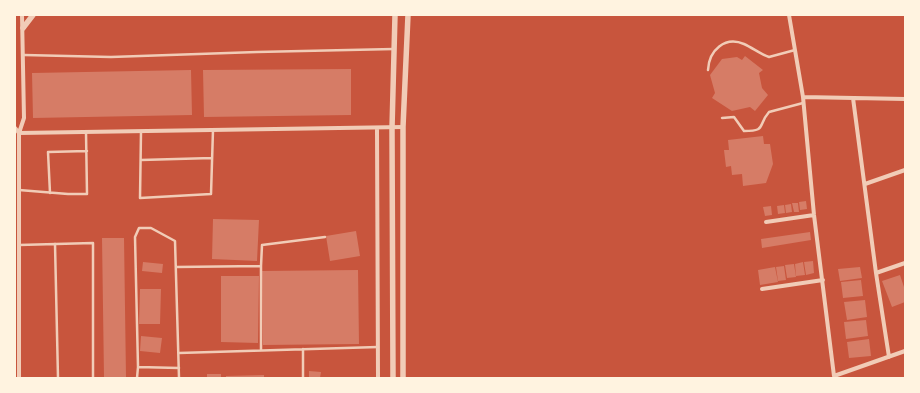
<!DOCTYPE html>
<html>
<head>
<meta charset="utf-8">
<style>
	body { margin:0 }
	#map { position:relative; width:920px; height:393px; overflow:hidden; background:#c8553d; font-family:"Varela Round",sans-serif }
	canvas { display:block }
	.frame { position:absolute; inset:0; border:16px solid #fff3e0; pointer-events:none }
</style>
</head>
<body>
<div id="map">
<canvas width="920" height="393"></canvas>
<div class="frame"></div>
</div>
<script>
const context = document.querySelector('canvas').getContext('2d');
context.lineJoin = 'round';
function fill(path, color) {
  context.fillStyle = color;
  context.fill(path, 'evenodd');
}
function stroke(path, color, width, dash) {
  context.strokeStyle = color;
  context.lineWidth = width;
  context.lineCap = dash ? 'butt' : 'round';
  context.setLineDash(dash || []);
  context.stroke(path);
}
fill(new Path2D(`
	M745,56L763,70L759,73L762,88L768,95L755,111L750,107L732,111L712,98L715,93L710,75L722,59L737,57L742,60Z
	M351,69V115L204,117L203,70Z
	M191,70L192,115L33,118L32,73Z
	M763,136L764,144H770L773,164L766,183L743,186L742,174L732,175L731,166L726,167L724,150H729L728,140Z
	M806,201L807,209L800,210L799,202Z
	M792,203H798L799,212H794Z
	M791,204L792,212L786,213L785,205Z
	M784,205L785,213L778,214L777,206Z
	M771,206L772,215L765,216L763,207Z
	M213,219L259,220L257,261L212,259Z
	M356,231L360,256L330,261L326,236Z
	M810,232L811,240L762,248L761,239Z
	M102,238H124L126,377H104Z
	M813,261L814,273L806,275L804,262Z
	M143,262L163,264L162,273L142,271Z
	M803,262L805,275L796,276L795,264Z
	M794,264L796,277L787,278L785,265Z
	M784,266L786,280L778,281L776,267Z
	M775,267L778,282L760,285L758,270Z
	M860,267L862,278L840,281L838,269Z
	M358,270L359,344L263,345L262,271Z
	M900,275L905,290V302L892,307L882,281Z
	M221,276H259L258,343L221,342Z
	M861,280L863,296L843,298L841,282Z
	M140,289H161L160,324H139Z
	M865,300L867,317L847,320L844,302Z
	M866,320L868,336L846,339L844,322Z
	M141,336L162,338L160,353L140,351Z
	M869,339L871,356L849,358L847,342Z
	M309,371L321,372L320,378L309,377Z
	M207,374H221V378H207Z
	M264,375V378H226V376Z`), '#d67c66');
stroke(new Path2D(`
	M24,55L111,57L257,52L394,49
	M708,70C709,50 725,36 744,44C753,48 760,54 769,57L795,50
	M722,118L734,117L744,131C767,131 757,126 769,112L803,103
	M141,132L140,198L211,194L213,130
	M141,160L212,158
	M19,190L68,194H87L86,132
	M50,193L48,152L87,151
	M55,244L58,378
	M19,245L93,243V378
	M176,267L261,266
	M303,349V378
	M261,350V266L262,245L325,237
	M179,353L378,347
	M137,378L138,367
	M179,378L175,241L151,228H139L135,237L138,367L179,368`), '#f1ccb7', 2.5);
stroke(new Path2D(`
	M789,15L803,97L814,215L834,376L905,351
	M803,97L905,99
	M853,98L876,273L889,357
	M15,128L19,133
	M377,128L378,378
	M19,133L403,127
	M865,184L905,170
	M766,222L814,215
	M876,273L905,263
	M762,289L823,280
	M19,378V133L24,118L22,15`), '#f1ccb7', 4);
stroke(new Path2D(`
	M23,28L33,15
	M393,378L392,128L395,15
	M403,378V127L408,15`), '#f1ccb7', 5.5);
</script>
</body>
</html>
